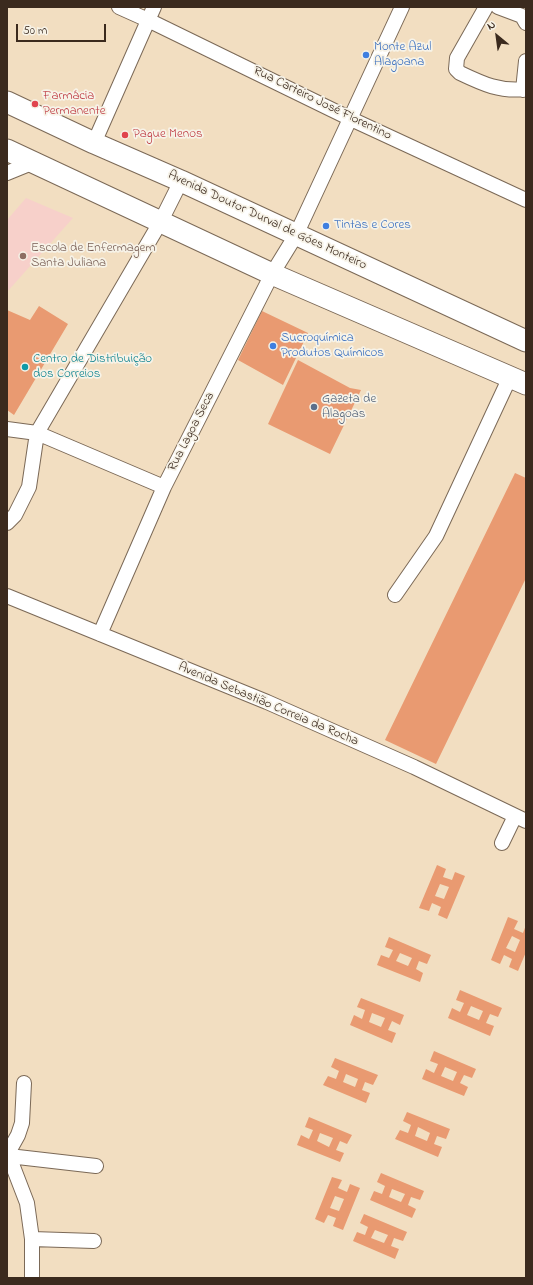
<!DOCTYPE html>
<html>
<head>
<meta charset="utf-8">
<style>
	body { margin:0 }
	#map { position:relative; width:533px; height:1285px; overflow:hidden; background:#f2dec1; font-family:"Indie Flower",sans-serif }
	canvas { display:block }
	.frame { position:absolute; inset:0; border:8px solid #3b2a1e; pointer-events:none }
	.north { position:absolute; left:477px; top:16px; width:40px; height:40px; -webkit-text-stroke:3px #f7f3e8; paint-order:stroke; rotate:331deg; font-size:11px; font-weight:700; line-height:16px; text-align:center; color:#3b2a1e }
	.north::after { content:''; display:block; margin:auto; width:14px; height:18px; background:#3b2a1e; clip-path:polygon(50% 0,100% 100%,50% 72%,0 100%) }
	.scale { position:absolute; left:16px; top:24px; width:90px; height:18px; box-sizing:border-box; border:2px solid #3b2a1e; border-top:0; padding-left:5px; font-size:12px; line-height:14px; white-space:nowrap; color:#3b2a1e; -webkit-text-stroke:3px #f7f3e8; paint-order:stroke }
</style>
</head>
<body>
<div id="map">
<canvas width="533" height="1285"></canvas>
<div class="frame"></div>
<div class="north">N</div>
<div class="scale">50 m</div>
</div>
<script>
const context = document.querySelector('canvas').getContext('2d');
context.lineJoin = 'round';
function fill(path, color) {
  context.fillStyle = color;
  context.fill(path, 'evenodd');
}
function stroke(path, color, width, dash) {
  context.strokeStyle = color;
  context.lineWidth = width;
  context.lineCap = dash ? 'butt' : 'round';
  context.setLineDash(dash || []);
  context.stroke(path);
}
function label(font, color, halo, rows, align = 'center') {
  context.font = font + ' "Indie Flower",sans-serif';
  context.lineWidth = 3.5;
  context.setLineDash([]);
  context.textBaseline = 'middle';
  context.strokeStyle = halo;
  context.fillStyle = color;
  for (const [text, x, y, turn = 0] of rows) {
    context.save();
    context.translate(x, y);
    context.rotate((+turn || 0) * Math.PI / 180);
    context.textAlign = isNaN(turn) ? turn : align;
    if (halo) context.strokeText(text, 0, 0);
    context.fillText(text, 0, 0);
    context.restore();
  }
}
fill(new Path2D(`
	M26,198L73,218L7,292V220Z`), '#f7d0ca');
fill(new Path2D(`
	M39,306L68,324L14,415L7,410V310L30,320Z
	M262,311L308,333L283,385L238,360Z
	M298,360L350,388L361,390L330,454L268,424Z
	M515,473L526,478V578L436,764L385,740Z
	M437,865L446,869L443,877L452,880L455,872L465,876L447,919L438,915L441,907L432,903L429,911L419,908ZM440,884L449,887L444,899L435,896Z
	M508,917L518,921L514,929L523,933L526,925V952L518,971L509,967L512,959L504,955L500,964L491,960ZM512,936L520,940L515,952L506,948Z
	M389,937L431,955L427,964L419,961L416,969L423,973L420,982L377,965L381,955L389,958L393,950L385,947ZM400,953L412,958L408,966L396,961Z
	M460,990L502,1008L498,1017L490,1014L486,1023L494,1026L490,1036L448,1018L452,1008L460,1012L464,1003L456,1000ZM471,1006L483,1011L479,1020L467,1015Z
	M361,998L404,1015L400,1025L392,1021L388,1030L396,1033L392,1043L350,1025L354,1015L362,1019L365,1010L357,1007ZM372,1013L385,1018L381,1027L369,1022Z
	M434,1051L476,1069L472,1078L464,1075L460,1083L468,1087L464,1096L422,1079L426,1069L434,1073L438,1064L430,1061ZM445,1067L457,1072L453,1081L441,1076Z
	M335,1058L378,1075L373,1085L365,1082L362,1090L370,1093L366,1103L323,1085L328,1076L336,1079L339,1071L331,1067ZM346,1074L358,1079L355,1087L343,1082Z
	M407,1112L450,1129L446,1139L437,1136L434,1144L442,1147L438,1157L395,1139L400,1130L408,1133L411,1125L403,1121ZM418,1127L430,1133L427,1141L415,1136Z
	M309,1117L352,1135L347,1144L340,1141L336,1150L344,1153L340,1162L297,1145L301,1135L309,1139L313,1130L305,1127ZM320,1133L333,1138L329,1147L317,1141Z
	M381,1173L424,1191L420,1200L411,1197L408,1205L416,1209L412,1218L370,1200L374,1191L382,1194L385,1186L377,1182ZM392,1189L405,1194L401,1202L389,1197Z
	M332,1177L342,1180L338,1188L347,1192L350,1184L360,1188L343,1230L333,1226L336,1218L328,1215L324,1223L315,1219ZM335,1196L344,1199L339,1211L330,1208Z
	M364,1214L407,1232L403,1241L394,1238L391,1246L399,1249L395,1259L353,1241L357,1232L365,1235L368,1227L360,1223ZM375,1230L388,1235L384,1243L371,1238Z`), '#e99a71');
const minor = new Path2D(`
	M119,7L148,20L351,119L526,200
	M486,7L457,58L456,69L460,73C483,84 500,92 526,89
	M498,7L522,16L526,23
	M523,90L526,61
	M94,143L154,7
	M7,173L34,162
	M7,429L37,433L164,487
	M7,523L15,515L29,487L37,433L161,221L181,181
	M395,595L436,536L510,377
	M7,596L267,702L414,767L526,821
	M100,634L164,487L272,274L296,235L402,7
	M502,843L515,816
	M7,1151L27,1203L32,1239V1278
	M8,1153L18,1135L22,1123L24,1083
	M9,1156L96,1166
	M32,1239L94,1241`);
const highway = new Path2D(`
	M7,102L94,143L181,181L526,341
	M7,150L272,274L526,384`);
stroke(minor, '#7b6957', 16);
stroke(highway, '#7b6957', 23);
stroke(minor, '#fff', 14);
stroke(highway, '#fff', 21);
for (const [x, y, r, color] of [
	[366,55,4,"#3f7fe0"],
	[35,104,4,"#e0444e"],
	[125,135,4,"#e0444e"],
	[326,226,4,"#3f7fe0"],
	[23,256,4,"#8d6e63"],
	[273,346,4,"#3f7fe0"],
	[25,367,4,"#0f9aa8"],
	[314,407,4,"#5c6f8a"]
]) {
  const dot = new Path2D();
  dot.arc(x, y, r, 0, 2 * Math.PI);
  context.fillStyle = color;
  context.fill(dot);
  stroke(dot, '#f7f3e8', 1.5);
}
label('13px', '#366cbe', '#f7f3e8', [
	["Monte Azul",374,48],
	["Alagoana",374,63],
	["Tintas e Cores",334,226],
	["Sucroquímica",281,339],
	["Produtos Químicos",281,354]
], 'left');
label('13px', '#be3a42', '#f7f3e8', [
	["Farmácia",43,97],
	["Permanente",43,112],
	["Pague Menos",133,135]
], 'left');
label('13px', '#3b2a1e', '#f7f3e8', [
	["Rua Carteiro José Florentino",322,104,26],
	["Avenida Doutor Durval de Góes Monteiro",267,221,25],
	["Rua Lagoa Seca",192,432,-63],
	["Avenida Sebastião Correia da Rocha",268,705,23]
]);
label('13px', '#785e54', '#f7f3e8', [
	["Escola de Enfermagem",31,249],
	["Santa Juliana",31,264]
], 'left');
label('13px', '#0d838f', '#f7f3e8', [
	["Centro de Distribuição",33,360],
	["dos Correios",33,375]
], 'left');
label('13px', '#4e5e75', '#f7f3e8', [
	["Gazeta de",322,400],
	["Alagoas",322,415]
], 'left');
</script>
</body>
</html>
